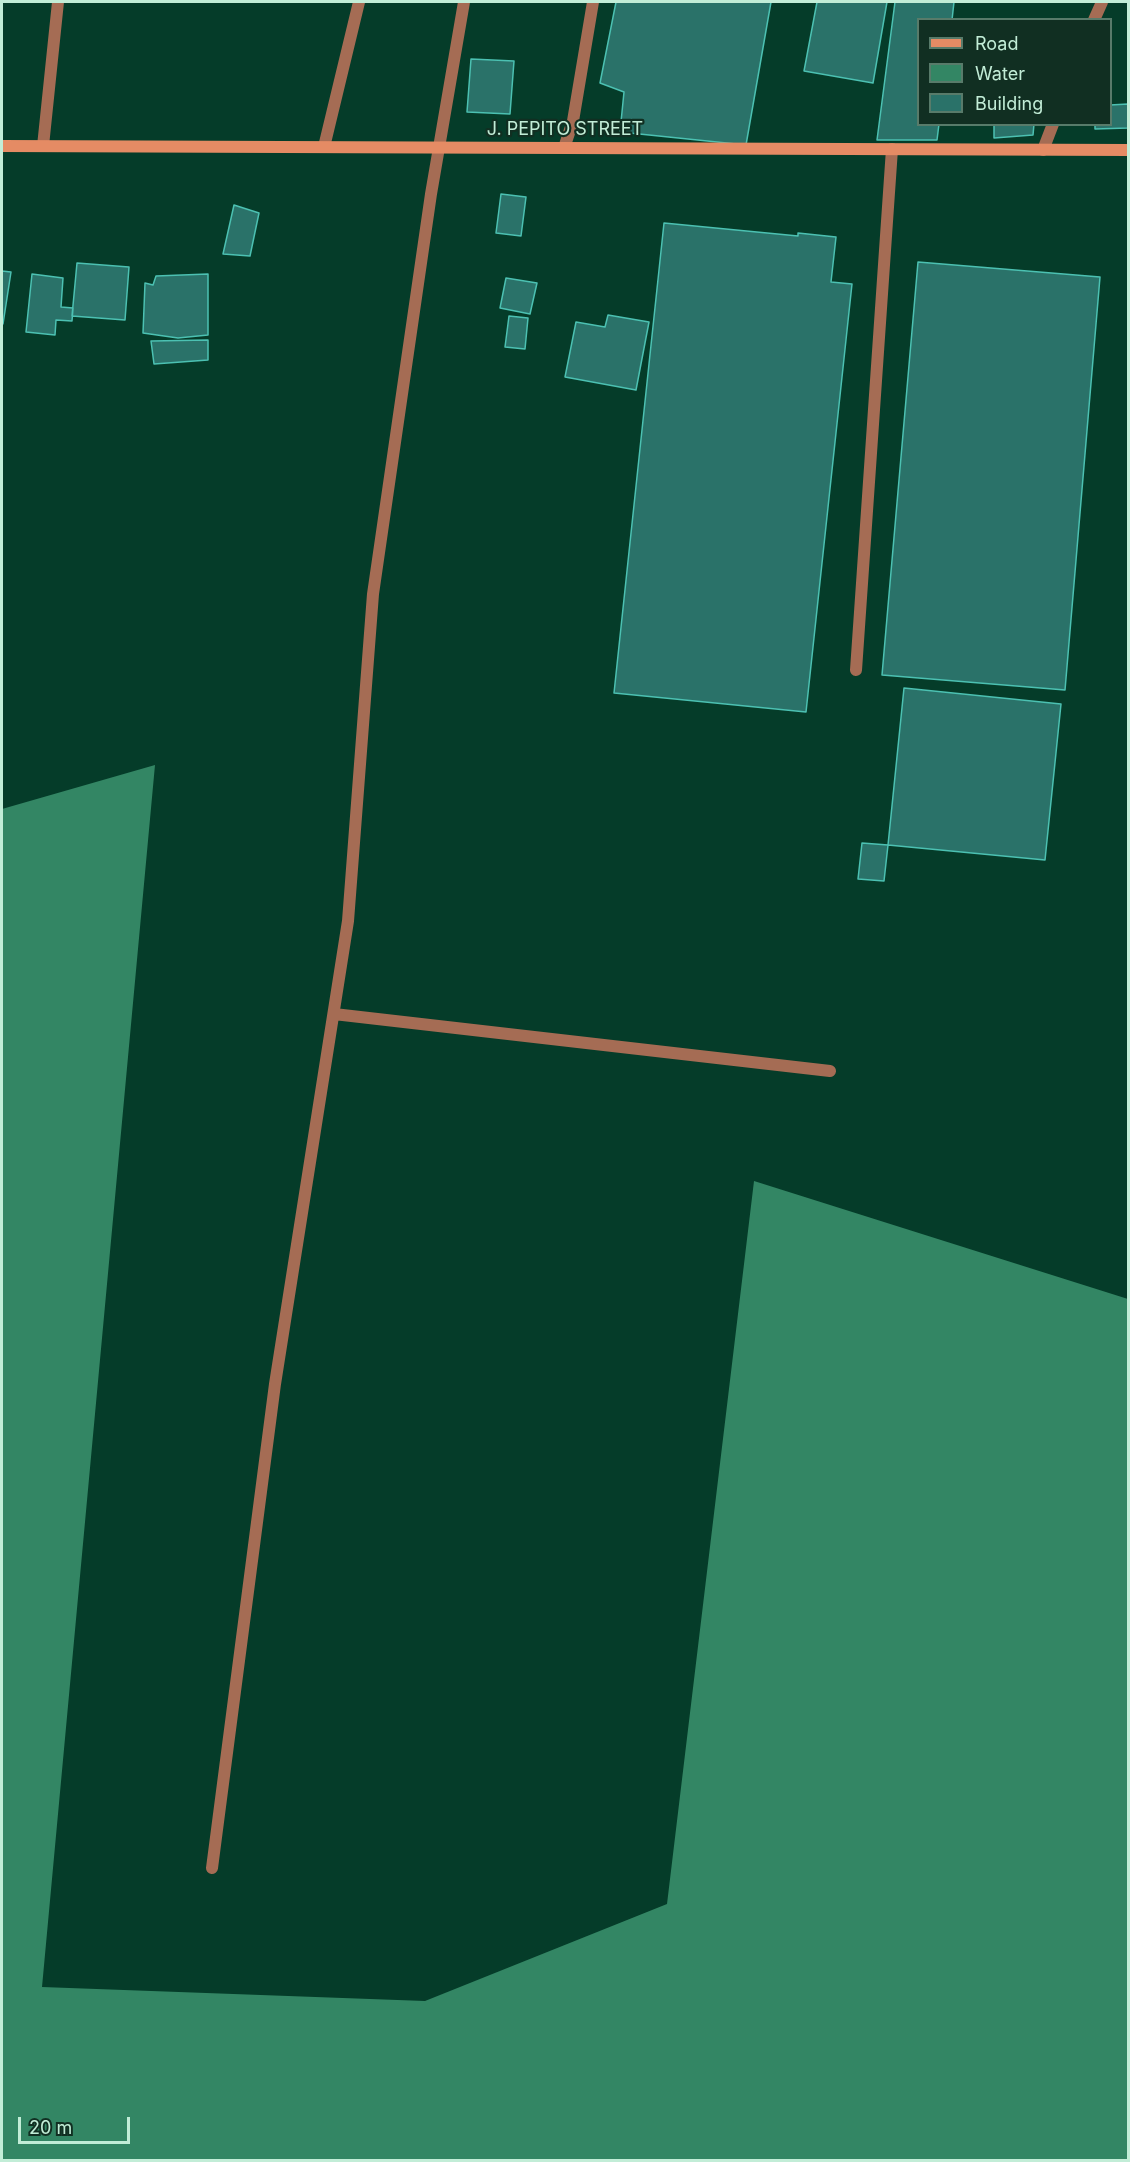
<!DOCTYPE html>
<html>
<head>
<meta charset="utf-8">
<style>
	body { margin:0 }
	#map { position:relative; width:1130px; height:2162px; overflow:hidden; background:#053c29; font-family:Inter,sans-serif }
	canvas { display:block }
	.frame { position:absolute; inset:0; border:3px solid #c2edd7; pointer-events:none }
	.legend { position:absolute; left:917px; top:18px; width:195px; height:108px; box-sizing:border-box; background:#112f22; border:2px solid #587b6a; margin:0; padding:8px 10px; list-style:none; font-size:18px; color:#c2edd7 }
	.legend li { display:flex; align-items:center; gap:12px; height:30px }
	.legend b { width:30px; border:2px solid #587b6a }
	.scale { position:absolute; left:18px; top:2117px; width:112px; height:27px; box-sizing:border-box; border:3px solid #c2edd7; border-top:0; padding-left:8px; font-size:18px; line-height:21px; white-space:nowrap; color:#c2edd7; -webkit-text-stroke:4px #112f22; paint-order:stroke }
</style>
</head>
<body>
<div id="map">
<canvas width="1130" height="2162"></canvas>
<div class="frame"></div>
<ul class="legend">
<li><b style="height:8px;background:#e58b64"></b>Road</li>
<li><b style="height:16px;background:#338664"></b>Water</li>
<li><b style="height:16px;background:#2a7269"></b>Building</li>
</ul>
<div class="scale">20 m</div>
</div>
<script>
const context = document.querySelector('canvas').getContext('2d');
context.lineJoin = 'round';
function fill(path, color) {
  context.fillStyle = color;
  context.fill(path, 'evenodd');
}
function stroke(path, color, width, dash) {
  context.strokeStyle = color;
  context.lineWidth = width;
  context.lineCap = dash ? 'butt' : 'round';
  context.setLineDash(dash || []);
  context.stroke(path);
}
function label(font, color, halo, rows, align = 'center') {
  context.font = font + ' Inter,sans-serif';
  context.lineWidth = 4.5;
  context.setLineDash([]);
  context.textBaseline = 'middle';
  context.strokeStyle = halo;
  context.fillStyle = color;
  for (const [text, x, y, turn = 0] of rows) {
    context.save();
    context.translate(x, y);
    context.rotate((+turn || 0) * Math.PI / 180);
    context.textAlign = isNaN(turn) ? turn : align;
    if (halo) context.strokeText(text, 0, 0);
    context.fillText(text, 0, 0);
    context.restore();
  }
}
fill(new Path2D(`
	M155,765L42,1987L425,2001L667,1904L754,1181L1128,1299V2160H2V809Z`), '#338664');
const building = new Path2D(`
	M616,2H771L746,145L620,132L624,92L600,83Z
	M817,2H887L873,83L804,71Z
	M895,2H954L952,20H918V124H939L937,140H877Z
	M471,59L514,61L510,114L467,112Z
	M1128,104V128L1095,129V124H1110V105Z
	M1034,124L1033,135L994,138V124Z
	M501,194L526,197L521,236L496,233Z
	M234,205L259,213L250,256L223,254Z
	M664,223L798,236V233L836,237L831,282L852,284L806,712L614,693Z
	M918,262L1100,277L1065,690L882,675Z
	M77,263L129,267L125,320L72,316Z
	M2,271L11,272L3,324H2Z
	M32,274L63,278L61,307L73,308L72,321L56,320L55,335L26,332Z
	M208,274V335L178,338L143,333L145,283L153,285L156,276Z
	M506,278L537,283L530,314L500,308Z
	M608,315L649,322L636,390L565,377L576,322L605,327Z
	M509,316L528,318L525,349L505,347Z
	M208,340V360L154,364L151,341Z
	M904,688L1061,704L1045,860L888,845Z
	M862,843L888,845L884,881L858,879Z`);
fill(building, '#2a7269');
stroke(building, '#4cc1b2', 1.5);
stroke(new Path2D(`
	M1094,20L1102,2
	M43,146L58,2
	M324,147L359,2
	M564,148L573,121L593,2
	M1043,150L1053,124
	M856,670L892,149
	M334,1014L830,1071
	M212,1868L275,1384L348,921L373,594L431,194L464,2`), '#a56c54', 12);
stroke(new Path2D(`
	M2,146L1128,150`), '#e58b64', 12);
label('18px', '#c2edd7', '#112f22', [
	["J. PEPITO STREET",565,130]
]);
</script>
</body>
</html>
